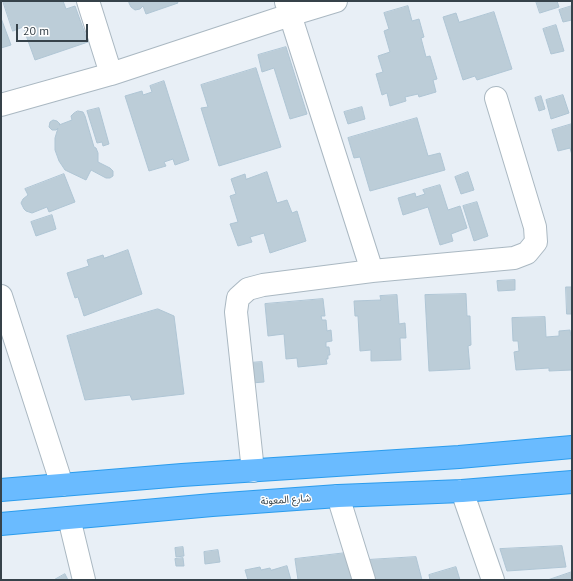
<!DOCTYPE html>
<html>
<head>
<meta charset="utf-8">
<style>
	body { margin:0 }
	#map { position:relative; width:573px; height:581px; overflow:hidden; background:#e8eff6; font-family:"PT Sans",sans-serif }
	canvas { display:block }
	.frame { position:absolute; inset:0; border:2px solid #36424a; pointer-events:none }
	.scale { position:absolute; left:16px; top:24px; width:72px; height:18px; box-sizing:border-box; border:2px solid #36424a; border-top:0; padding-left:5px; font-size:12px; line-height:14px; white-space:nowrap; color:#36424a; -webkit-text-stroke:3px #fff; paint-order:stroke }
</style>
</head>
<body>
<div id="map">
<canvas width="573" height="581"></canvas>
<div class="frame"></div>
<div class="scale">20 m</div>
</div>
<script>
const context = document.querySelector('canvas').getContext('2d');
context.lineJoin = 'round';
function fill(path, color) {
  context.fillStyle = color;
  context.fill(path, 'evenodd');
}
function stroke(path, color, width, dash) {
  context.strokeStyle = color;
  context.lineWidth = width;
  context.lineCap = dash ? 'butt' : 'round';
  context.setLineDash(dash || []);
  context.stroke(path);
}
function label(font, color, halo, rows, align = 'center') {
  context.font = font + ' "PT Sans","Noto Sans Arabic",sans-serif';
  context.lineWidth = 3;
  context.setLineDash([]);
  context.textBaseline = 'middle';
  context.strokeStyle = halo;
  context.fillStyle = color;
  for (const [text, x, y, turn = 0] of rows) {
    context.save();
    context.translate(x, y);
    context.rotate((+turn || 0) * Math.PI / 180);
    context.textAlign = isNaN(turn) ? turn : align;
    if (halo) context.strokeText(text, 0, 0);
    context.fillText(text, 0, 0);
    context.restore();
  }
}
const building = new Path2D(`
	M3,1H63L66,9L75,6L88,42L35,60L23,27L13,31Z
	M129,1H177L178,3L146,14L143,6L140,9L135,10L131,7L129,3Z
	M536,1H557L559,7L540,13Z
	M408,6L412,21L419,19L424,37L421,38L426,57L430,56L437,79L433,80L436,92L419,97L418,94L405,97L406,101L390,106L387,93L382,95L376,74L383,72L378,56L390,52L384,31L389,29L384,13Z
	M572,6V20L563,22L559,10Z
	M494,12L512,69L477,80L475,76L463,80L443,17L456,13L459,22Z
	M1,18L11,45L1,48Z
	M556,25L564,51L551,54L543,29Z
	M286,47L307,114L290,119L274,68L262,72L258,55Z
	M256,68L281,147L219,166L201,108L208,107L201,85Z
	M164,81L189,160L175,165L173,159L164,162L166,166L149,171L125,96L142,91L143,95L152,92L150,86Z
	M563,95L569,113L551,119L546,100Z
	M541,96L545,109L539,111L535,98Z
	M362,107L365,119L348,124L344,112Z
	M99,108L109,144L103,146L102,142L97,143L87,111Z
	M78,111L83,112L85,116L94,147L96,148L98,153V162L110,168L113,171V176L110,178H106L91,170L86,180L65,170L59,161L55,150V138L58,128L56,130H52L49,127L50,122L53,120L57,121L60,124L59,125L72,120L71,116L74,113Z
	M417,118L428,156L440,153L445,170L370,191L360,157L354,158L348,138Z
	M572,124V155L570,148L558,151L552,130Z
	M267,172L277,203L287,200L292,213L297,211L306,241L270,253L264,233L250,237L252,242L238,246L230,224L238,222L230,196L236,194L231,179L245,174L246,179Z
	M468,172L474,190L461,194L455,177Z
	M64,174L75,202L49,212L47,207L32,213L26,211L24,209L21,203L23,199L28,195L25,189Z
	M440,185L448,210L460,206L467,228L451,234L453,241L440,245L428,207L403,215L398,198L415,193L416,197L425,194L423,190Z
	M477,202L488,236L474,241L463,206Z
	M52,215L56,229L36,236L31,222Z
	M128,250L142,294L84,316L78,297L75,298L67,273L89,266L87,260L103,255L104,258Z
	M515,280V290L498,291L497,281Z
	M566,287H572V314H567Z
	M466,294L467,316H470L471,345L468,346L470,369L429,371L425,295Z
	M397,295L399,324L405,323L406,338H400L401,360L371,361V350L360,351L358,316H355L354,301L381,300L380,296Z
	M323,299L325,316H321L322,320H326L327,331L331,330L332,341L326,342V347H329L330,355H328V359H326L327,364L298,367L297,358L286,359L284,334L268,336L265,304Z
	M158,309L174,316L184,394L132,400L130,395L85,400L67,336Z
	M545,317L546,337L559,336V331L570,330L571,336H572V370L549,371V368L516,370L514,352L519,351L518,341H513L512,318Z
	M262,362L264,382L251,383L249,363Z
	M562,546L566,567L507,571L500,549Z
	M183,547L184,556L176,557L175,548Z
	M218,550L220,562L205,564L204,552Z
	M346,553L354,580H298L295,559Z
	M416,557L422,580H372L367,560Z
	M183,558L184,566H176L175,559Z
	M287,566L291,580H248L245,570L260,567L261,570L270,568L271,570Z
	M456,567L460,580H430L429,575Z
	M572,572V580H548Z
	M65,574L68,580H54Z`);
fill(building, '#bccdd8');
stroke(building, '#afc5d4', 1);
const street = new Path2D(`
	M88,1L111,74
	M286,2L372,271
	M1,105L111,74L290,15L336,1
	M1,296L62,485
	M253,471L236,312L238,298L248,289L263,285L372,271L514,258L527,253L536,242L535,227L496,98
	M462,491L493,580
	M338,496L364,580
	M69,518L84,580`);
const highway = new Path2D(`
	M1,490L182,475L459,457L572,447
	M1,524L212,505L338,496L462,491L572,482`);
stroke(street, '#aab8c2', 24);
stroke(highway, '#2b9ced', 24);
stroke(street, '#fff', 22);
stroke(highway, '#6abbff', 22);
label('10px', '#36424a', '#fff', [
	["شارع المعونة",286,500,-4]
]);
</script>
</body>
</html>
